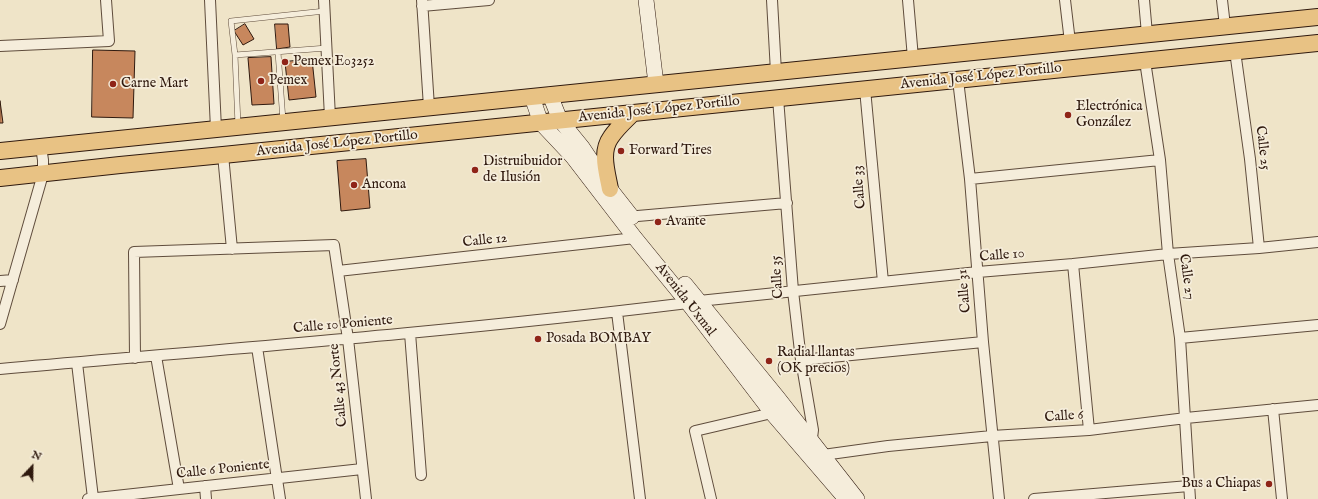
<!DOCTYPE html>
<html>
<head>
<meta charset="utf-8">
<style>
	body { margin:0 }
	#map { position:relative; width:1318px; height:499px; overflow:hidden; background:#efe4c8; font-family:"IM FELL English",serif }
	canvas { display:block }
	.north { position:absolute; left:12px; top:447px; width:40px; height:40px; -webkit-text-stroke:3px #f5eddb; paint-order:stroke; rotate:22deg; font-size:11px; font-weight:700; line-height:16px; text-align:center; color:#2f190e }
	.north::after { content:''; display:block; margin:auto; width:14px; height:18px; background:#2f190e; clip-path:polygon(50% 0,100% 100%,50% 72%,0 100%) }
</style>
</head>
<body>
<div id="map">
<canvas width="1318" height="499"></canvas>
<div class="north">N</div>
</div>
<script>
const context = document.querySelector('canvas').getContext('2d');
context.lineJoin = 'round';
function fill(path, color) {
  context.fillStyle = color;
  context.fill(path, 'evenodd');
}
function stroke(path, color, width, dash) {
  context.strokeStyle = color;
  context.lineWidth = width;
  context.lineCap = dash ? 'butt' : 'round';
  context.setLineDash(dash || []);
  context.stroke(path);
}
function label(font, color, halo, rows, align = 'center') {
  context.font = font + ' "IM FELL English",serif';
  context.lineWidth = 3.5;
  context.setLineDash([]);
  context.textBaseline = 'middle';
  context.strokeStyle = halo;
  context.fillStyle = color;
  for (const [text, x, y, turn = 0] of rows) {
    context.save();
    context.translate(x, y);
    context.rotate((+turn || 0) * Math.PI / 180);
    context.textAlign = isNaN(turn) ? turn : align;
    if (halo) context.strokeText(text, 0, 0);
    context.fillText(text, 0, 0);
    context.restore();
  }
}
const building = new Path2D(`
	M245,24L254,39L243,45L234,31Z
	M275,24H288L290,47L277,49Z
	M93,50L135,51L133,118L92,117Z
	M271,57L274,104L252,105L248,58Z
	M312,59L316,97L289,100L285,62Z
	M0,101L3,123H0Z
	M366,159L370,208L341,211L337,161Z`);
fill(building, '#c7875d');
stroke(building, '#2f190e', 1);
const lane = new Path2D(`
	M278,52L283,121
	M235,55L327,48
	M238,125L235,55L231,21L325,11`);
const street = new Path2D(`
	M210,0L216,129
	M324,0L330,117
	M422,0L429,107
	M772,0L776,72
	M908,0L913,58
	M1065,0L1070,42
	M1144,0L1147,34
	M1222,0L1225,26
	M422,6L489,0
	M0,46L109,41L106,0
	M1235,51L1250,159L1259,248
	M1145,61L1160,160L1168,254L1180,338L1190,499
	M958,80L970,179L983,342L999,499
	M865,89L883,282
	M778,98L793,291L801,360L813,430L812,438L808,442
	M223,155L232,249
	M970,179L1160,160
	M626,217L787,203
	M1073,264L1089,430
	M338,271L635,238
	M0,281L13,280
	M617,312L640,499
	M0,324L43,174V160L41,147
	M410,333L421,475
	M1180,338L1318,325
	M257,347L280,499
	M156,356L179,489
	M135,358L134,252L334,245L348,339L366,499
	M801,360L983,342
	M77,363L93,498
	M0,369C229,349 459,331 688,303L699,301L978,272L1073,264L1168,254L1259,248L1318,242
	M1273,409L1282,499
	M820,458L823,455L888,446L992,436L1089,430L1186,418L1318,405
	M205,486L206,499
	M88,499L362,469
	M711,499L695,431L772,413
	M1034,499L1189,486`);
const secondary = new Path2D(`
	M646,0L656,84
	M550,95L560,120L582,147L610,189L632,217
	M532,97L541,123L572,156L635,238L688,303L772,413L846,499
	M685,284L778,398L857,499`);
const primary = new Path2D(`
	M0,151L1318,17
	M0,178L120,165L223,155L1318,43
	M610,189C607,172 600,152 611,137C617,128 625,121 632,114`);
stroke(lane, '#5f4c3c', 6);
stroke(street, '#5f4c3c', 12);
stroke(secondary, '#2f190e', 16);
stroke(primary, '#2f190e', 18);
stroke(lane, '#f5eddb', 5);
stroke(street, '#f5eddb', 10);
stroke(secondary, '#f5eddb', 15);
stroke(primary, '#e8c284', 16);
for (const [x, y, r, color] of [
	[285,62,4,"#8f2418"],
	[261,81,4,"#8f2418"],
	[113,84,4,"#8f2418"],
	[1068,115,4,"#8f2418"],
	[621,151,4,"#8f2418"],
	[475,170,4,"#8f2418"],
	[354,185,4,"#8f2418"],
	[658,222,4,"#8f2418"],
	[538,339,4,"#8f2418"],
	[769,361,4,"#8f2418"],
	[1269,484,4,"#8f2418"]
]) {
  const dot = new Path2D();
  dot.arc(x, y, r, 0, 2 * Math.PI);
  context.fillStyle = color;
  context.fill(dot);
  stroke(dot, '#f5eddb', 1.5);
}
label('14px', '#2f190e', '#f5eddb', [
	["Pemex E03252",293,62],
	["Pemex",269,81],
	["Carne Mart",121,84],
	["Electrónica",1076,107],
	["González",1076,123],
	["Forward Tires",629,151],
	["Distruibuidor",483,162],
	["de Ilusión",483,178],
	["Ancona",362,185],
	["Avante",666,222],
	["Posada BOMBAY",546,339],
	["Radial llantas",777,353],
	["(OK precios)",777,369],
	["Bus a Chiapas",1261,484,"right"]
], 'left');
label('14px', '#2f190e', '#f5eddb', [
	["Avenida José López Portillo",981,77,-6],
	["Avenida José López Portillo",659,110,-6],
	["Avenida José López Portillo",337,144,-6],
	["Calle 25",1262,148,83],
	["Calle 33",860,187,-95],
	["Calle 12",485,241,-6],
	["Calle 10",1002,256,-5],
	["Calle 35",778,277,-94],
	["Calle 27",1186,277,82],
	["Calle 31",965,291,-95],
	["Avenida Uxmal",685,300,52],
	["Calle 10 Poniente",343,325,-5],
	["Calle 43 Norte",339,385,-96],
	["Calle 6",1064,417,-4],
	["Calle 6 Poniente",223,470,-6]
]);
</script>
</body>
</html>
